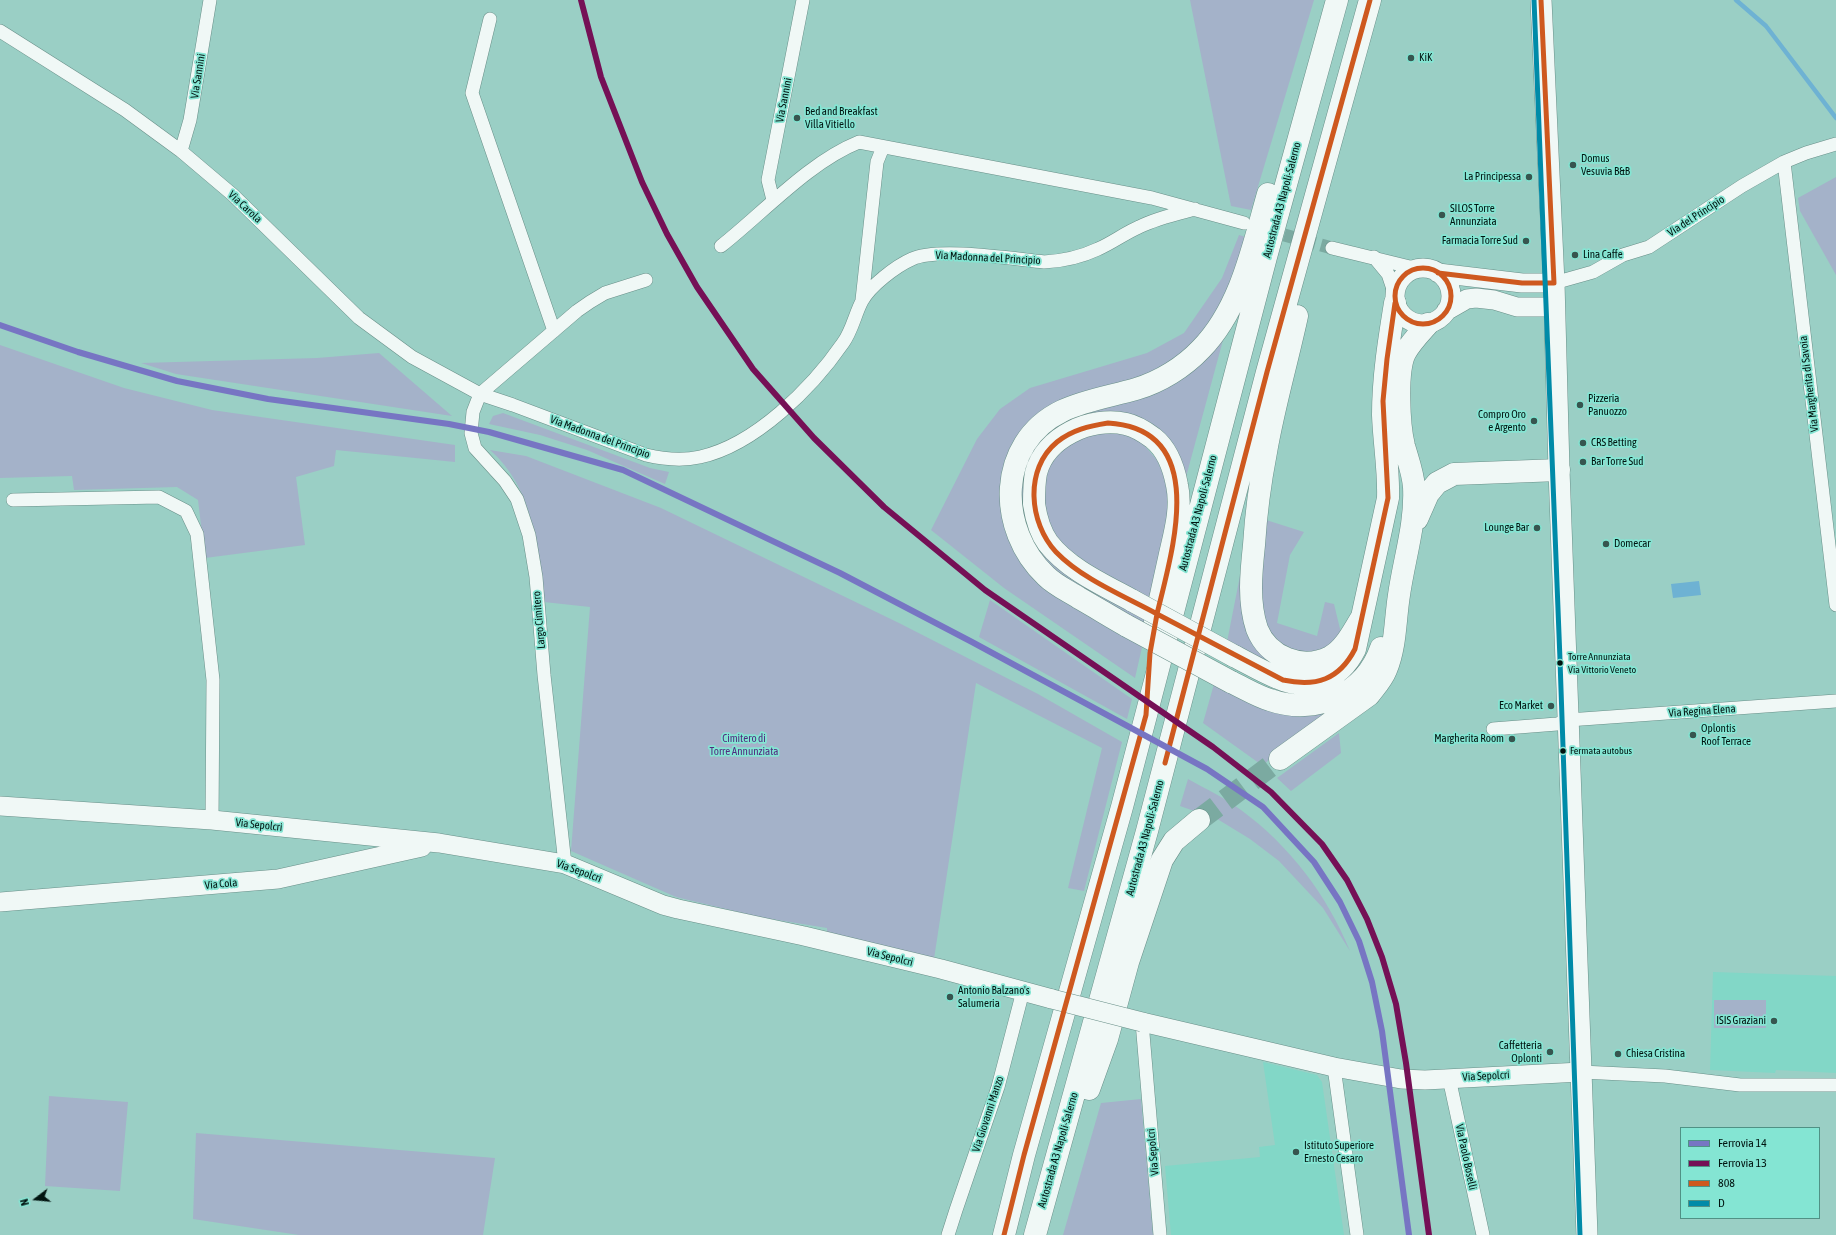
<!DOCTYPE html>
<html>
<head>
<meta charset="utf-8">
<style>
	body { margin:0 }
	#map { position:relative; width:1836px; height:1235px; overflow:hidden; background:#9acfc5; font-family:"Asap Condensed",sans-serif }
	canvas { display:block }
	.legend { position:absolute; left:1680px; top:1127px; width:140px; height:92px; box-sizing:border-box; background:#84e5d3; border:1px solid #509185; margin:0; padding:5px 7px; list-style:none; font-size:12px; color:#011410 }
	.legend li { display:flex; align-items:center; gap:8px; height:20px }
	.legend b { width:20px; border:1px solid #509185 }
	.north { position:absolute; left:16px; top:1179px; width:40px; height:40px; -webkit-text-stroke:3px #84e5d3; paint-order:stroke; rotate:254deg; font-size:11px; font-weight:700; line-height:16px; text-align:center; color:#011410 }
	.north::after { content:''; display:block; margin:auto; width:14px; height:18px; background:#011410; clip-path:polygon(50% 0,100% 100%,50% 72%,0 100%) }
</style>
</head>
<body>
<div id="map">
<canvas width="1836" height="1235"></canvas>
<ul class="legend">
<li><b style="height:5px;background:#7775c3"></b>Ferrovia 14</li>
<li><b style="height:5px;background:#751056"></b>Ferrovia 13</li>
<li><b style="height:5px;background:#ce591f"></b>808</li>
<li><b style="height:5px;background:#008ba8"></b>D</li>
</ul>
<div class="north">N</div>
</div>
<script>
const context = document.querySelector('canvas').getContext('2d');
context.lineJoin = 'round';
function fill(path, color) {
  context.fillStyle = color;
  context.fill(path, 'evenodd');
}
function stroke(path, color, width, dash) {
  context.strokeStyle = color;
  context.lineWidth = width;
  context.lineCap = dash ? 'butt' : 'round';
  context.setLineDash(dash || []);
  context.stroke(path);
}
function label(font, color, halo, rows, align = 'center') {
  context.font = font + ' "Asap Condensed",sans-serif';
  context.lineWidth = 3.5;
  context.setLineDash([]);
  context.textBaseline = 'middle';
  context.strokeStyle = halo;
  context.fillStyle = color;
  for (const [text, x, y, turn = 0] of rows) {
    context.save();
    context.translate(x, y);
    context.rotate((+turn || 0) * Math.PI / 180);
    context.textAlign = isNaN(turn) ? turn : align;
    if (halo) context.strokeText(text, 0, 0);
    context.fillText(text, 0, 0);
    context.restore();
  }
}
fill(new Path2D(`
	M1713,972L1836,976V1073L1776,1070L1775,1073L1710,1070Z
	M1263,1062L1317,1075L1322,1082L1344,1235H1171L1165,1166L1260,1157L1259,1147L1275,1145Z`), '#82d7c7');
fill(new Path2D(`
	M1190,0H1314L1251,210L1231,206Z
	M1836,177V275L1800,211L1798,198Z
	M1239,235L1246,237L1226,296L1199,339L1165,366L1022,435L1008,536L1143,643L1135,678L1004,588L931,530L977,439L1000,409L1030,388L1147,353L1184,333L1222,278Z
	M1226,329L1186,477L1150,426L1062,428L1029,525L1144,616L1147,626L1064,579L1041,557L1020,520L1019,480L1033,448L1057,424L1100,408Z
	M0,345L124,388L212,410L455,445V462L336,450L334,466L296,477L305,545L205,558L198,500L177,487L74,490L72,476L0,478Z
	M379,353L452,416L176,374L141,363L317,358Z
	M503,413L650,468L669,472L665,484L587,450L540,435L489,424L493,416Z
	M1088,432L1129,434L1144,445L1157,460L1166,481L1170,498L1169,522L1152,601L1108,578L1057,541L1043,509L1044,473L1054,455Z
	M490,450L526,456L661,508L899,623L1038,694L1122,742L1084,891L1068,888L1102,748L976,683L934,959L827,933V928L759,917L676,897L571,851L590,607L544,602C538,548 533,487 490,450Z
	M1263,519L1304,532L1290,555L1277,623L1317,636L1325,602L1334,604L1341,633L1329,652H1288C1282,646 1271,638 1267,630C1254,607 1262,546 1263,519Z
	M1247,540L1275,665L1227,642Z
	M990,600L1132,699L1127,719L979,637Z
	M1214,684C1239,695 1270,714 1297,716C1310,717 1324,713 1336,710L1275,753L1263,766L1203,723Z
	M1339,733L1341,753L1291,791L1277,778Z
	M1188,779C1206,789 1225,798 1241,810C1290,846 1327,895 1350,951L1323,908L1279,861L1250,839L1214,817L1206,825L1197,812L1180,806Z
	M1714,1000H1766V1028H1714Z
	M49,1096L128,1102L120,1191L45,1186Z
	M1141,1099L1153,1235H1063L1101,1103Z
	M196,1133L495,1158L483,1235H299L193,1219Z`), '#a4b2c9');
fill(new Path2D(`
	M1699,581L1701,595L1673,598L1671,584Z`), '#6eb2d3');
stroke(new Path2D(`
	M1736,0L1766,26L1836,118`), '#6eb2d3', 4.5);
stroke(new Path2D(`
	M1266,230L1332,248`), '#7baaa1', 13, [13, 6]);
stroke(new Path2D(`
	M1199,820L1280,759`), '#7baaa1', 22, [22, 11]);
const street = new Path2D(`
	M490,19L472,93L554,331
	M0,31L125,110L181,151L233,195L359,318L412,357L480,394L513,405L646,455C663,459 682,461 700,457C755,445 812,388 843,343C852,331 855,314 862,301C870,286 896,266 912,259C938,247 1013,259 1044,262C1063,261 1081,257 1098,249C1112,243 1125,233 1139,227C1157,218 1176,214 1195,209
	M181,151L190,120L210,0
	M1784,162L1836,605
	M773,200L768,180L803,0
	M721,246C763,213 809,162 859,142L1152,198L1244,223
	M1332,248L1418,269
	M1374,257L1388,274L1395,295
	M1554,283L1593,272L1623,255L1649,247L1742,186L1784,162L1806,153L1836,144
	M862,300L877,162L883,147
	M13,500L159,497L186,511L197,534L213,680L212,820
	M1493,729L1557,724L1568,720L1836,701
	M565,864L544,675L536,577L529,535L517,499L505,481L475,448L471,433L473,412L480,394L577,311L590,302L605,293L646,280
	M1142,1022L1160,1235
	M1334,1067L1357,1235
	M1581,1072L1665,1076L1740,1085H1836
	M1449,1078L1483,1235
	M948,1235L956,1210L998,1087L1023,991`);
const secondary = new Path2D(`
	M1395 296a28 28 0 1 1 56 0a28 28 0 1 1-56 0Z
	M1438,273L1522,283H1554
	M1446,311L1467,299L1476,298L1494,300L1517,307H1555
	M0,806L212,820L439,843L565,864L663,905L678,909L804,936L941,969L1052,999
	M0,902L278,879L422,847
	M1142,1022L1334,1067L1401,1079L1425,1080L1581,1072`);
const primary = new Path2D(`
	M1541,0L1554,283L1559,470L1587,1235`);
const highway = new Path2D(`
	M1297,316C1287,362 1274,406 1266,452C1260,483 1256,514 1254,545C1251,573 1248,602 1257,629C1268,657 1302,671 1330,657C1345,649 1353,631 1362,617
	M1417,519L1428,494L1437,483L1454,474L1559,470
	M1133,601C1104,585 1069,570 1048,543C1040,532 1036,517 1034,504C1034,494 1034,483 1036,473C1045,437 1091,416 1126,424C1135,426 1145,432 1153,438C1167,449 1174,469 1177,485C1182,508 1175,532 1170,554C1165,577 1160,600 1155,622
	M1127,626C1111,617 1095,607 1079,598C1068,591 1055,585 1046,576C997,530 996,443 1062,411C1085,400 1112,396 1136,389C1160,382 1184,367 1201,349C1241,308 1253,246 1268,194
	M1234,656C1248,663 1263,672 1278,678C1310,692 1340,679 1355,649L1388,498C1389,470 1384,443 1383,415C1383,377 1389,340 1395,303
	M1231,682C1244,688 1257,696 1270,700C1316,716 1365,694 1381,648
	M1280,759L1369,695C1375,687 1382,680 1386,670C1396,646 1395,620 1399,595C1404,559 1416,524 1414,487C1413,473 1408,460 1404,446C1399,426 1396,371 1405,353C1411,342 1420,333 1428,324
	M1089,1089L1107,1039L1128,962L1162,860L1174,841L1199,820
	M1004,1235L1024,1155L1122,807L1266,257L1337,0
	M1035,1235L1147,831L1267,372L1370,0`);
stroke(street, '#688f88', 14);
stroke(secondary, '#688f88', 20);
stroke(primary, '#688f88', 22);
stroke(highway, '#688f88', 23);
stroke(street, '#f0f8f6', 13);
stroke(secondary, '#f0f8f6', 19);
stroke(primary, '#f0f8f6', 21);
stroke(highway, '#f0f8f6', 22);
const secondaryBridge = new Path2D(`
	M1052,999L1142,1022`);
const highwayBridge = new Path2D(`
	M1133,601L1234,656
	M1127,626L1231,682`);
stroke(secondaryBridge, '#688f88', 20, []);
stroke(highwayBridge, '#688f88', 23, []);
stroke(secondaryBridge, '#f0f8f6', 19);
stroke(highwayBridge, '#f0f8f6', 22);
stroke(new Path2D(`
	M1395 296a28 28 0 1 1 56 0a28 28 0 1 1-56 0Z
	M1438,273L1522,283H1554L1541,0
	M1108,423C1211,429 1172,551 1157,614C1124,596 1082,579 1056,552C1029,523 1024,469 1057,442C1072,430 1089,426 1108,423Z
	M1157,614L1283,680C1316,687 1339,680 1355,649L1388,498L1383,401L1387,359L1395,303
	M1165,763L1267,372L1370,0
	M1004,1235L1024,1155L1146,715L1150,653L1157,614`), '#ce591f', 5);
stroke(new Path2D(`
	M1534,0C1553,412 1565,823 1580,1235`), '#008ba8', 5);
stroke(new Path2D(`
	M0,325L78,352L177,381L268,399L449,424L489,432L623,470L840,573L972,642L1207,769L1263,807L1314,862L1340,902L1359,941L1372,982L1382,1031L1409,1235`), '#7775c3', 6);
stroke(new Path2D(`
	M581,0L601,77L642,182L667,234L697,287L753,369L814,438L884,507L985,590L1213,747L1271,792L1322,844L1347,880L1367,919L1382,957L1396,1004L1406,1063L1429,1235`), '#751056', 6);
for (const [x, y, r, color] of [
	[1411,58,4,"#37554f"],
	[797,118,4,"#37554f"],
	[1573,165,4,"#37554f"],
	[1529,177,4,"#37554f"],
	[1442,215,4,"#37554f"],
	[1526,241,4,"#37554f"],
	[1575,255,4,"#37554f"],
	[1580,405,4,"#37554f"],
	[1534,421,4,"#37554f"],
	[1583,443,4,"#37554f"],
	[1583,462,4,"#37554f"],
	[1537,528,4,"#37554f"],
	[1606,544,4,"#37554f"],
	[1560,663,3.5,"#011410"],
	[1551,706,4,"#37554f"],
	[1693,735,4,"#37554f"],
	[1512,739,4,"#37554f"],
	[1563,751,3.5,"#011410"],
	[950,997,4,"#37554f"],
	[1774,1021,4,"#37554f"],
	[1550,1052,4,"#37554f"],
	[1618,1054,4,"#37554f"],
	[1296,1152,4,"#37554f"]
]) {
  const dot = new Path2D();
  dot.arc(x, y, r, 0, 2 * Math.PI);
  context.fillStyle = color;
  context.fill(dot);
  stroke(dot, '#84e5d3', 1.5);
}
label('10px', '#011410', '#84e5d3', [
	["Torre Annunziata",1568,657],
	["Via Vittorio Veneto",1568,670],
	["Fermata autobus",1570,751]
], 'left');
label('11px', '#011410', '#84e5d3', [
	["KiK",1419,58],
	["Bed and Breakfast",805,112],
	["Villa Vitiello",805,125],
	["Domus",1581,159],
	["Vesuvia B&B",1581,172],
	["La Principessa",1521,177,"right"],
	["SILOS Torre",1450,209],
	["Annunziata",1450,222],
	["Farmacia Torre Sud",1518,241,"right"],
	["Lina Caffe",1583,255],
	["Pizzeria",1588,399],
	["Panuozzo",1588,412],
	["Compro Oro",1526,415,"right"],
	["e Argento",1526,428,"right"],
	["CRS Betting",1591,443],
	["Bar Torre Sud",1591,462],
	["Lounge Bar",1529,528,"right"],
	["Domecar",1614,544],
	["Eco Market",1543,706,"right"],
	["Oplontis",1701,729],
	["Roof Terrace",1701,742],
	["Margherita Room",1504,739,"right"],
	["Antonio Balzano's",958,991],
	["Salumeria",958,1004],
	["ISIS Graziani",1766,1021,"right"],
	["Caffetteria",1542,1046,"right"],
	["Oplonti",1542,1059,"right"],
	["Chiesa Cristina",1626,1054],
	["Istituto Superiore",1304,1146],
	["Ernesto Cesaro",1304,1159]
], 'left');
label('11px', '#011410', '#84e5d3', [
	["Via Sannini",198,76,-81],
	["Via Sannini",784,100,-79],
	["Autostrada A3 Napoli-Salerno",1282,200,-75],
	["Via Carola",245,207,43],
	["Via del Principio",1696,216,-33],
	["Via Madonna del Principio",988,258,3],
	["Via Margherita di Savoia",1809,384,-97],
	["Via Madonna del Principio",600,437,20],
	["Autostrada A3 Napoli-Salerno",1198,513,-75],
	["Largo Cimitero",539,620,-95],
	["Via Regina Elena",1702,711,-4],
	["Via Sepolcri",259,825,6],
	["Autostrada A3 Napoli-Salerno",1145,838,-75],
	["Via Sepolcri",579,871,20],
	["Via Cola",221,884,-5],
	["Via Sepolcri",890,957,14],
	["Via Sepolcri",1486,1076,-3],
	["Via Giovanni Manzo",988,1114,-72],
	["Autostrada A3 Napoli-Salerno",1058,1150,-74],
	["Via Sepolcri",1153,1152,-95],
	["Via Paolo Boselli",1466,1157,78]
]);
label('11px', '#512b7f', '#84e5d3', [
	["Cimitero di",744,739],
	["Torre Annunziata",744,752]
]);
</script>
</body>
</html>
